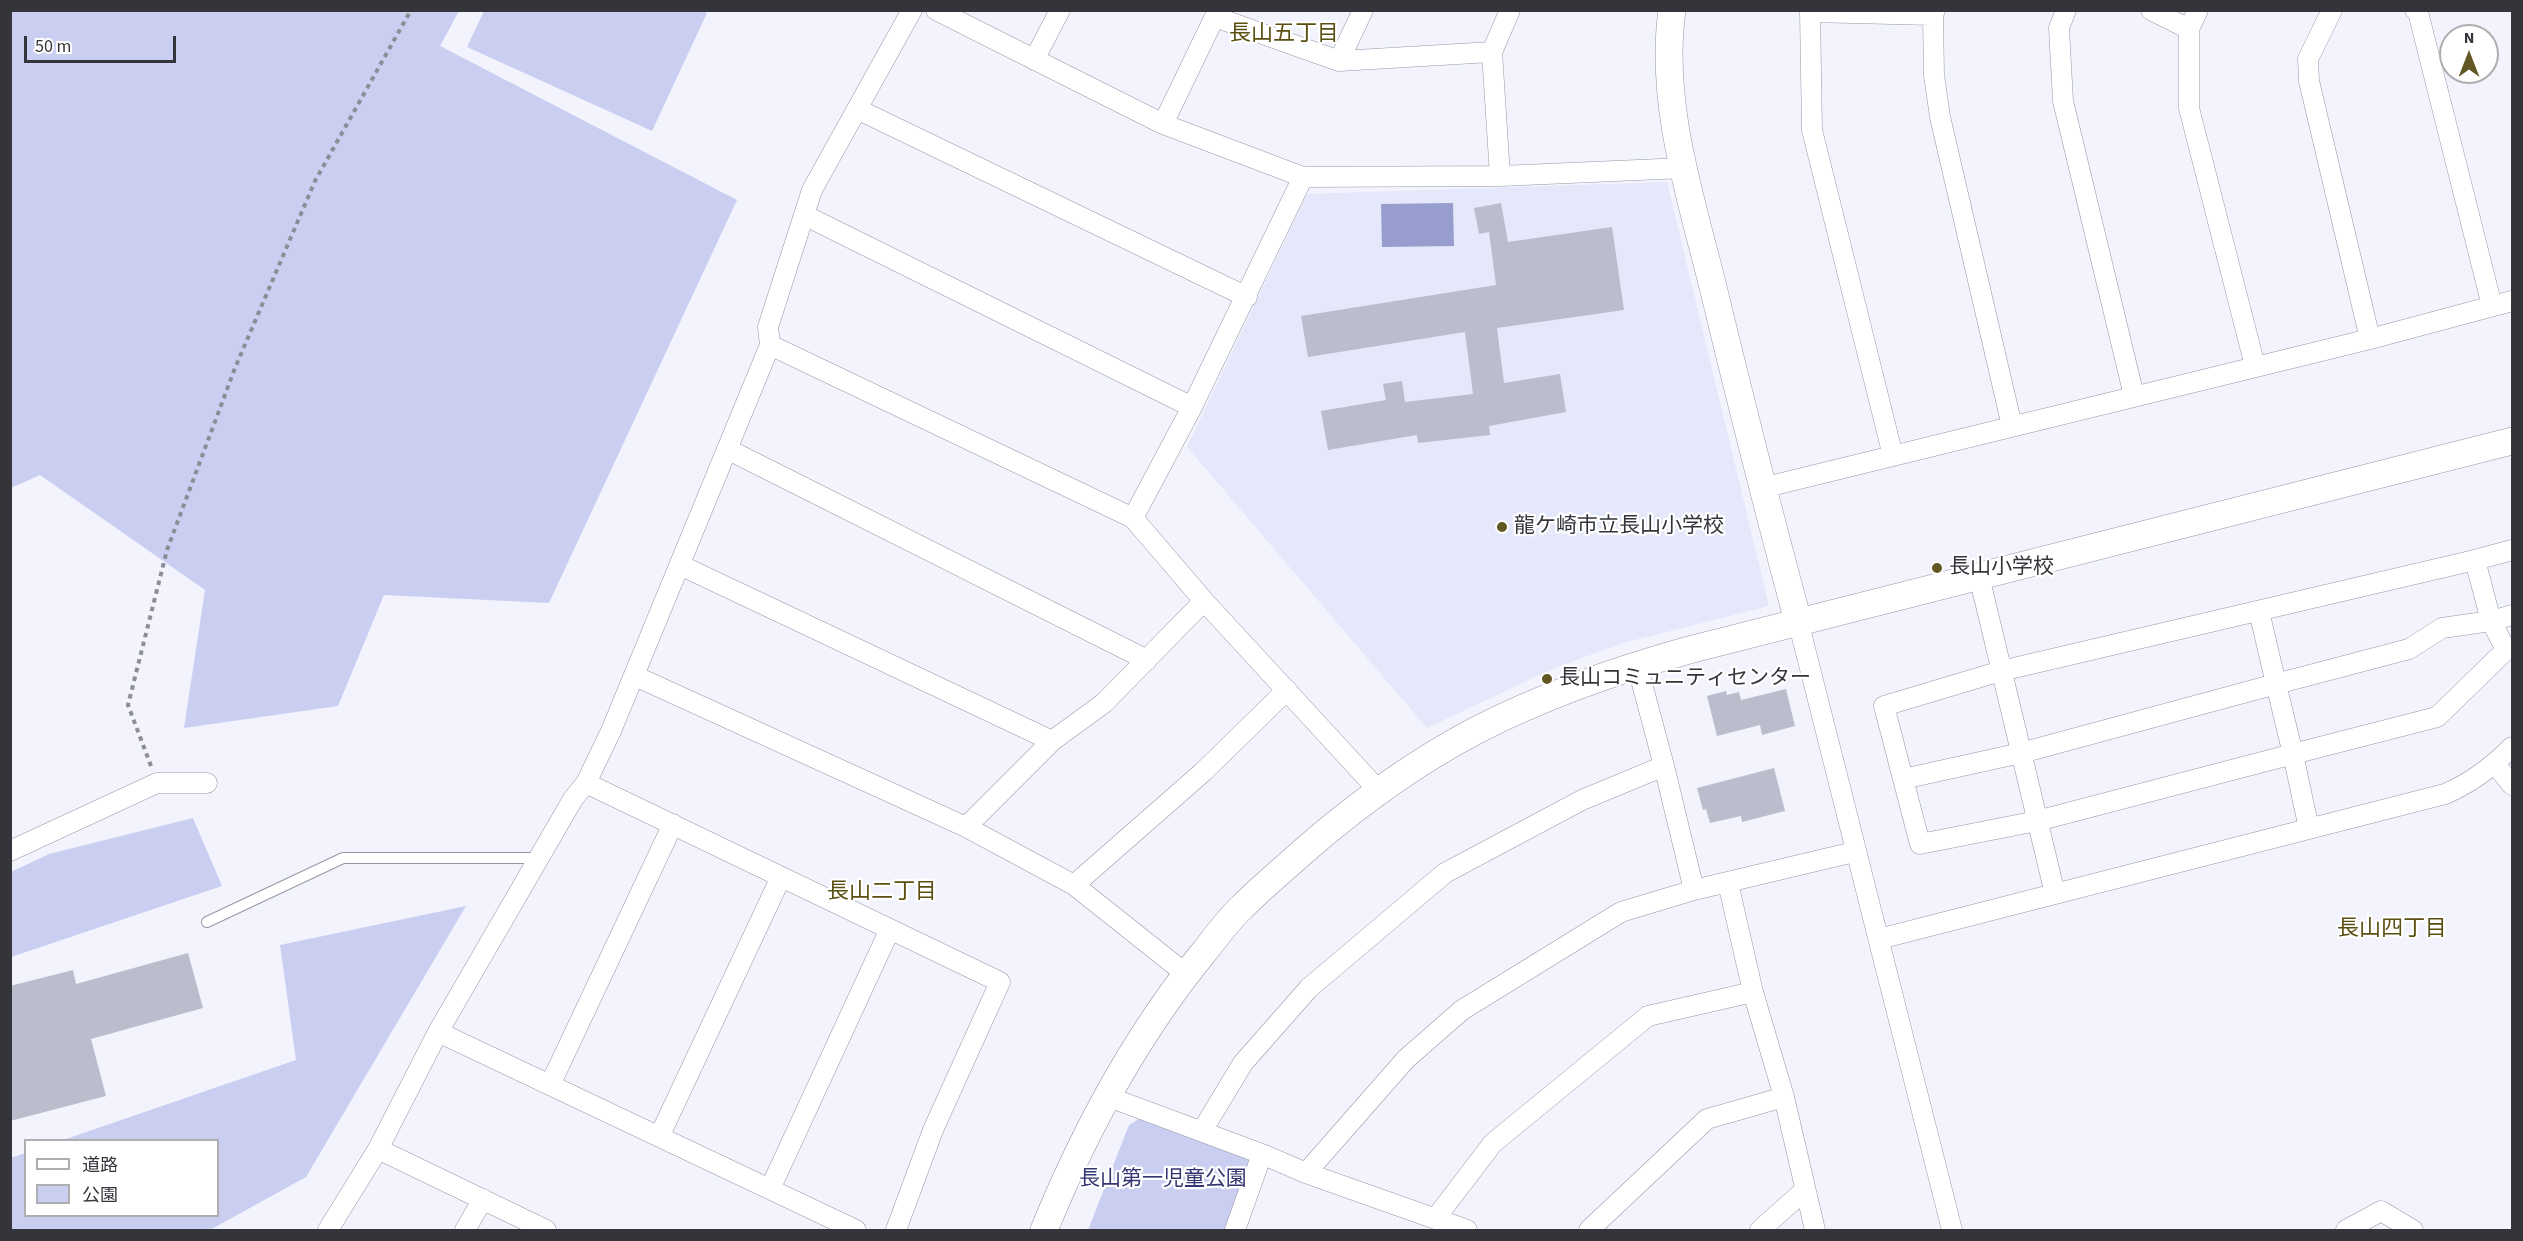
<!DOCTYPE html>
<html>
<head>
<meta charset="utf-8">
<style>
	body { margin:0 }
	#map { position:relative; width:2523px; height:1241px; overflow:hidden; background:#f2f3fd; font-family:"Source Sans 3","Noto Sans JP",sans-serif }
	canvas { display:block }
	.frame { position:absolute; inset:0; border:12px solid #34353b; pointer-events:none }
	.legend { position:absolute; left:24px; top:1139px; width:195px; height:78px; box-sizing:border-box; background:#fff; border:2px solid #aeaeb1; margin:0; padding:8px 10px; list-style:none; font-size:18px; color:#34353b }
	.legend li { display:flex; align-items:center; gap:12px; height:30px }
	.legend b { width:30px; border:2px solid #aeaeb1 }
	.north { position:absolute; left:2439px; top:24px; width:60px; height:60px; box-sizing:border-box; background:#fff; border:2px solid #aeaeb1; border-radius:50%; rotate:0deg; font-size:16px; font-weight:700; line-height:24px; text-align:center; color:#34353b }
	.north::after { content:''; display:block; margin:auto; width:21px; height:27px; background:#625824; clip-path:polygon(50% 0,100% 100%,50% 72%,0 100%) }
	.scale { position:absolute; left:24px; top:36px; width:152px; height:27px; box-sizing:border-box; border:3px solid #34353b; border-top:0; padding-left:8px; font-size:18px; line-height:21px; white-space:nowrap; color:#34353b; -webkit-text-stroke:4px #fff; paint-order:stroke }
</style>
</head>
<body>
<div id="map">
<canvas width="2523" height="1241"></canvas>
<div class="frame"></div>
<ul class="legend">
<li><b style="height:8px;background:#fff"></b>道路</li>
<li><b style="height:16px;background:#cacff2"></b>公園</li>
</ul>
<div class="north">N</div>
<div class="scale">50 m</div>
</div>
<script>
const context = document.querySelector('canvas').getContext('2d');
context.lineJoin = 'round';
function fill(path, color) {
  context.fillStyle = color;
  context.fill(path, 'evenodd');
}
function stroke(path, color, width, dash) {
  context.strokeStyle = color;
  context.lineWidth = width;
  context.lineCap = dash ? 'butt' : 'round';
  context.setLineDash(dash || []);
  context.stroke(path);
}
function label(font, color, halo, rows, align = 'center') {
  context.font = font + ' "Source Sans 3","Noto Sans JP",sans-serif';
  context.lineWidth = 4.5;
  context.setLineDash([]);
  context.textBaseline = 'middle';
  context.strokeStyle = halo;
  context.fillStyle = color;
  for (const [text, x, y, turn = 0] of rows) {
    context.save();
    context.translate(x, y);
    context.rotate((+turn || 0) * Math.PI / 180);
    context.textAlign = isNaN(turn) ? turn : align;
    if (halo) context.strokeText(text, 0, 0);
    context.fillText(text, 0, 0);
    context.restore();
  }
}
fill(new Path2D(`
	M1667,182L1769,606L1623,643L1552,669L1427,728L1187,447L1307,194Z`), '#e5e8fa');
fill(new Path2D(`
	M701,10L707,13L652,131L467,47L484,11Z
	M10,11H459L440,46L737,200L549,603L384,595L338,706L184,728L205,590L40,475L11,488Z
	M193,818L222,886L11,957V872L49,854Z
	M466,906L306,1177L210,1230H11V1158L25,1153L26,1216H218V1140H63L296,1060L280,945Z
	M1140,1118L1256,1158L1229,1230H1088L1129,1125Z`), '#cacff2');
fill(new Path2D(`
	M1453,203L1454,246L1382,247L1381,204Z`), '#979dcd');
fill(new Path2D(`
	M1501,203L1508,242L1612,227L1624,310L1497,328L1504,383L1560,374L1566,412L1489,426L1490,435L1418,443L1417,435L1328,450L1321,411L1386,400L1383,384L1402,381L1405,402L1473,394L1465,332L1308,357L1301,316L1496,285L1489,232L1479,234L1474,208Z
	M1786,689L1795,726L1762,735L1760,725L1717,736L1707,696L1726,691L1727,695L1739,692L1741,700Z
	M1774,768L1785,811L1742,822L1741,816L1710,823L1706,809L1703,810L1697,788Z
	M188,953L203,1008L91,1039L106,1096L10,1121V986L73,970L76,984Z`), '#bbbdcc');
const lane = new Path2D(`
	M207,922L343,858H539`);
const street = new Path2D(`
	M936,10L1163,124L1303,177L1500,176L1684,168
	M1935,10L1933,15L1934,75L1940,117L2012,426
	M2066,10L2059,28L2063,101L2134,396
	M2151,10L2189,29
	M2198,10L2189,29V108L2255,366
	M2332,10L2308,59L2309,81L2370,339
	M2415,10L2418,12L2492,306
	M1215,17L1339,61L1492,52
	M1034,60L1060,10
	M1339,61L1363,10
	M857,109L1247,297
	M1163,124L1218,10
	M1500,176L1492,52L1510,10
	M1303,177L1192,407L1133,518L1204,601L1379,791
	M804,215L1192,407
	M770,345L1133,518
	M727,449L1147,660
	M1893,456L1812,130L1810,12L1933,15
	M1762,488L2370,339L2512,301
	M680,565L1052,741
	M1979,576L2055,894
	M2259,611L2276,684L2409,649L2442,628L2491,621L2512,615
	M1798,621L1952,1230
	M1637,665L1664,766L1694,890
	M635,676L966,827L1074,885L1186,974
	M2495,764L2512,785
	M1903,779L2021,753L2276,684L2293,754L2437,717L2506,650L2491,621L2475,560L2512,550
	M586,783L1000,982L933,1130L896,1230
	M966,827L1052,741L1104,703L1204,601
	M2309,829L2293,754L2037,821L1920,844L1884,706L2001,671L2475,560
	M10,851L157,783H207
	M1728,883L1753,992L1784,1097L1815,1230
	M1074,885L1203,772L1287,690
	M1879,939L2445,794C2471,783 2492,767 2512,747
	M438,1032L856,1230
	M550,1085L673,824
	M1106,1096L1262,1154L1306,1173L1467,1230
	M1202,1131L1243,1063L1309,988L1445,873L1582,800L1664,766
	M659,1137L781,877
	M378,1149L546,1230
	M1306,1173L1406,1059L1462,1010L1621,912L1694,890L1854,852
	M770,1189L890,929
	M1435,1219L1493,1143L1648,1016L1753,992
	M328,1230L378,1149L438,1032L573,799L586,783L611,731L770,345L768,327L812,190L912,10
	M465,1230L483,1199
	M1235,1230L1262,1154
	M1589,1230L1707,1119L1784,1097
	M1760,1230L1805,1190
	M2346,1230L2381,1211L2413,1230`);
const secondary = new Path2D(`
	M1672,10C1659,103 1691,198 1713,287C1740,399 1768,510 1798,621
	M1044,1230C1085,1130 1135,1036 1204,952C1216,937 1228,920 1242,907C1262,887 1285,868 1306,849C1359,803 1416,762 1477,730C1545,695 1617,670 1689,650L2512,441`);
stroke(lane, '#9597a6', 12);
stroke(street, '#9597a6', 21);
stroke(secondary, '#9597a6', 28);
stroke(new Path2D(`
	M151,766L128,705L167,550L235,368L315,181L411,10`), '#8c8d95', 4, [4.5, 4.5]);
stroke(lane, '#fff', 10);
stroke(street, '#fff', 20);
stroke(secondary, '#fff', 27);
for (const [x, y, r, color] of [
	[1502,527,6,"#625824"],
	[1937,568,6,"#625824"],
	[1547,679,6,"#625824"]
]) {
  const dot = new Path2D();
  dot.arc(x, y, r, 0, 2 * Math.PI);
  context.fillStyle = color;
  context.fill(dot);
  stroke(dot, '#fff', 2);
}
label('21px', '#34353b', '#fff', [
	["龍ケ崎市立長山小学校",1514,527],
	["長山小学校",1949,568],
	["長山コミュニティセンター",1559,679]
], 'left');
label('21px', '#343671', '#fff', [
	["長山第一児童公園",1163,1180]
]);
label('22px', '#5b5012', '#fff', [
	["長山五丁目",1284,35],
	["長山二丁目",882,893],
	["長山四丁目",2392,930]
]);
</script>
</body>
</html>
